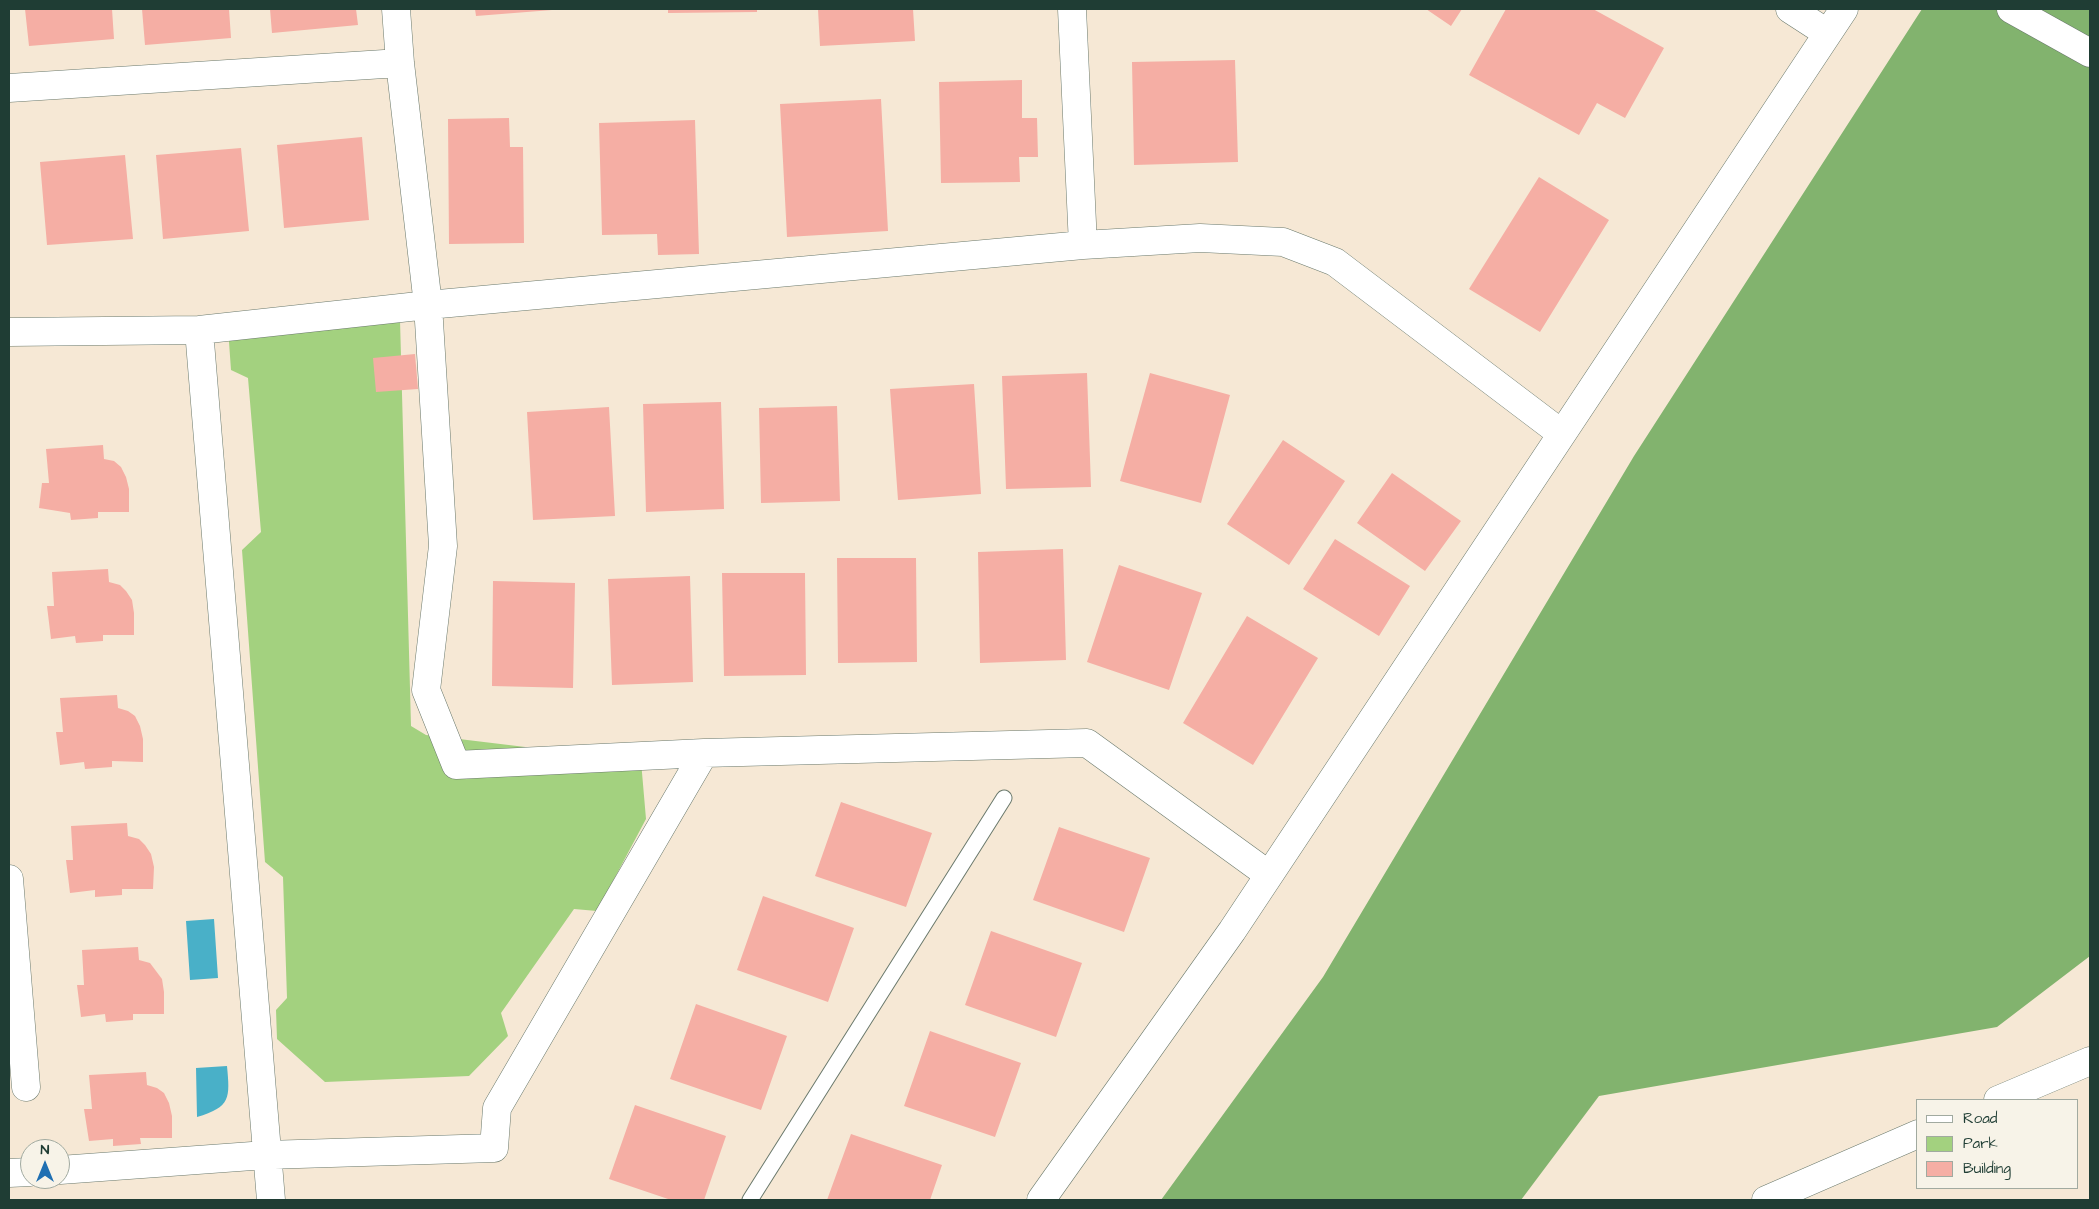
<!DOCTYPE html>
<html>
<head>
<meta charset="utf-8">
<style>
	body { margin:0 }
	#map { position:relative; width:2099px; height:1209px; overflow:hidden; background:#f6e8d5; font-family:"Architects Daughter",sans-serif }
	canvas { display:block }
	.frame { position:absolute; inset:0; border:10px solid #1f3d34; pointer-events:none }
	.legend { position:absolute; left:1916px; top:1099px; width:162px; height:90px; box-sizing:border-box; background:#f7f3e8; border:1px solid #a1aaa0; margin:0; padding:6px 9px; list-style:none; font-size:15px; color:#1f3d34 }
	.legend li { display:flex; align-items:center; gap:10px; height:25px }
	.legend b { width:25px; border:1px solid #a1aaa0 }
	.north { position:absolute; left:20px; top:1139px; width:50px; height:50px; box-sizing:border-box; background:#f7f3e8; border:1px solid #a1aaa0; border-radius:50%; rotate:0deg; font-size:14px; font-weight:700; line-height:20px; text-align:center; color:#1f3d34 }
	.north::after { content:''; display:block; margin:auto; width:18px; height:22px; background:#1f6fb2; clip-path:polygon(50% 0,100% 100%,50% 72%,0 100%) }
</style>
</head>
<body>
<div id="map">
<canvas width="2099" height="1209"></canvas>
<div class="frame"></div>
<ul class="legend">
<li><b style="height:6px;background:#fff"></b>Road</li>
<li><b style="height:14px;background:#a3d17f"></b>Park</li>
<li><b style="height:14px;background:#f5aea4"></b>Building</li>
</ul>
<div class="north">N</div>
</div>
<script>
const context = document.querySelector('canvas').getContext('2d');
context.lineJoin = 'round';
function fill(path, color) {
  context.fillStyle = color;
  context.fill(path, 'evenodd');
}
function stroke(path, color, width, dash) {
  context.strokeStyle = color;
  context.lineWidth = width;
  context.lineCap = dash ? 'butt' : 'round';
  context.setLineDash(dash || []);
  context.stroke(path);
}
fill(new Path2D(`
	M400,320L411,726L426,735L641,761L646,819L597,911L574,909L501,1013L508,1036L469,1076L325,1082L277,1039L276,1010L287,998L283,877L265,862L242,550L261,532L248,378L231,370L228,328Z`), '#a3d17f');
fill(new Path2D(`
	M1922,9H2090V956L1997,1027L1599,1096L1521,1200H1161L1323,977L1634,456Z`), '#82b36e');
fill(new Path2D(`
	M214,919L218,978L190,980L186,921Z
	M227,1066C230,1098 231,1107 197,1117L196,1068Z`), '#49b0c8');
fill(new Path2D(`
	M25,9H112L114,39L29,46Z
	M142,9H229L231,38L145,45Z
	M270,9H356L358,25L272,33Z
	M475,9H552V10L476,16Z
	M668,9H757V12L668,13Z
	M818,9H913L915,41L820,46Z
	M1426,9H1462L1451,26Z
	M1506,9H1593L1664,48L1625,118L1597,103L1579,135L1469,75Z
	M1235,60L1238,162L1134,165L1132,62Z
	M1022,80V118H1037L1038,157H1019L1020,182L941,183L939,82Z
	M881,99L888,231L787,237L780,104Z
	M509,118L510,147H523L524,243L449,244L448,119Z
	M695,120L699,254L658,255L657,234L602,235L599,123Z
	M362,137L369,220L284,228L277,145Z
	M241,148L249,231L163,239L156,155Z
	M125,155L133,239L47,245L40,162Z
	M1539,177L1609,220L1540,332L1469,289Z
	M415,354L418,389L376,392L373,358Z
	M1087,373L1091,487L1006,489L1002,376Z
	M1150,373L1230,395L1201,503L1120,481Z
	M974,384L981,494L898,500L890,389Z
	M721,402L724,509L646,512L643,404Z
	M837,406L840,501L761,503L759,408Z
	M609,407L615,516L533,520L527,412Z
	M1283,440L1345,481L1289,565L1227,524Z
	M103,445L104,459L114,461L121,467L126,477L129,489V512H98V518L71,520L70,513L39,508L42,483H49L46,449Z
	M1392,473L1461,521L1425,571L1357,523Z
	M1335,539L1410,586L1379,636L1303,589Z
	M1063,549L1066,660L980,663L978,552Z
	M837,558H916L917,662L838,663Z
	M1119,565L1202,593L1169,690L1087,662Z
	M108,569L109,582L120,585L126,591L132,600L134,613V635H103V641L76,643L75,636L51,639L47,606H54L52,572Z
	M722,573H805L806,675L724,676Z
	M690,576L693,682L612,685L608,579Z
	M493,581L575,583L573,688L492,686Z
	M1247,616L1318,658L1253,765L1183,723Z
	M117,695L118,708L128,711L135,716L140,726L143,739V762L112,761V767L85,769L84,762L60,765L56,732H63L60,698Z
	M841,802L932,833L906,907L815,876Z
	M127,823L128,836L139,839L145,845L151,854L154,867L153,889H122V895L95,897V890L70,893L66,860H73L71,826Z
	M1059,827L1150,858L1124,932L1033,900Z
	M763,896L854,928L828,1002L737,970Z
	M991,931L1082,963L1056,1037L965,1005Z
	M138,947L139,960L150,963L162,979L164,992V1014H133V1020L106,1022L105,1014L81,1017L77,985H84L82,950Z
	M696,1004L787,1036L761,1110L670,1079Z
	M930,1031L1021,1063L995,1137L904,1106Z
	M146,1072L147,1085L157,1088L164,1093L169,1103L172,1116V1138H140L141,1144L113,1146V1139L89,1141L84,1109H92L89,1075Z
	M635,1105L726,1136L704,1200H671L609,1179Z
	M851,1134L942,1165L930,1200H827Z`), '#f5aea4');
const service = new Path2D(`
	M750,1200L1004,798`);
const minor = new Path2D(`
	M396,9L400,63L428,305L443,546L426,690L456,765L704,753
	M1072,9L1083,245
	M1790,9L1827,33
	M2011,9L2090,53
	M9,88L400,63
	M199,330L271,1200
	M9,332L199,330L428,305L1083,245L1200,238L1283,242L1335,262L1562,434
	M9,879L26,1087
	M1998,1100L2090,1061
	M60,1170L266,1155L494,1148L497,1108L704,753L1087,743L1269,875
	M9,1173L30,1172
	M1041,1200L1232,931L1844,9
	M1766,1200L1918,1134`);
stroke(service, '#6a796c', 17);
stroke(minor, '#6a796c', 29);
stroke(service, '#fff', 15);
stroke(minor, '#fff', 28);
</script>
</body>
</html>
